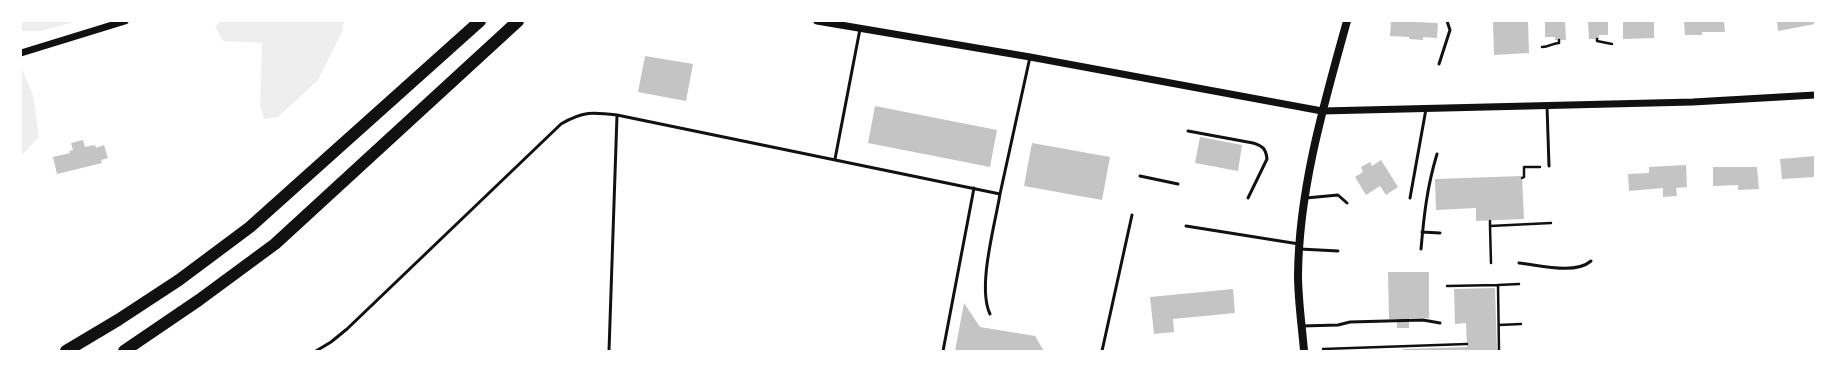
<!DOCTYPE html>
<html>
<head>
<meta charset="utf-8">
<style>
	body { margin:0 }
	#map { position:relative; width:1836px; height:372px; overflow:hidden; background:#fff; font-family:"Asap Condensed",sans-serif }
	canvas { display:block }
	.frame { position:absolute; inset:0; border:22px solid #fff; pointer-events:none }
</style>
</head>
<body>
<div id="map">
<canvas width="1836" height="372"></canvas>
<div class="frame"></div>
</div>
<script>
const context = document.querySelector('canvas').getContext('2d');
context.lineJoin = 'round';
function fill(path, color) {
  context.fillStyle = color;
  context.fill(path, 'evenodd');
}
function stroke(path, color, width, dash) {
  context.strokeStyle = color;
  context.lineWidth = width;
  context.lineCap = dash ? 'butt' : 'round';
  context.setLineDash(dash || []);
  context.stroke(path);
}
fill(new Path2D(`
	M21,21H78L41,31H21Z
	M222,21H344L342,32L318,80L278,117L264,119L260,106L262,43L223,41L215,26Z
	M22,69L33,95L39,137L21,156Z`), '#eee');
fill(new Path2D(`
	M1391,21L1438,23L1437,38L1423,37V40L1409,39V37L1390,36Z
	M1498,21H1528L1529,53L1494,55L1493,22Z
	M1545,21H1565L1566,40H1555V37H1545Z
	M1588,21H1608V35H1599V39H1589Z
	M1623,21H1654V38L1623,39Z
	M1684,21H1724L1725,32H1702V35H1685Z
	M1777,21H1815V24L1778,31Z
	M645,56L693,64L686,101L638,92Z
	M875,106L997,130L990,167L868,143Z
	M1200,137L1242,145L1238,171L1195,163Z
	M83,140L85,147L95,145L96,148L104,145L108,158L101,160L102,163L57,174L53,157L70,153L69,151L73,150L71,143Z
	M1032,143L1110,157L1102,200L1024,186Z
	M1815,156V177L1782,179L1780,159Z
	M1381,160L1398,187L1386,195L1380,186L1366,195L1355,177L1363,172L1361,167L1370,162L1372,166Z
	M1686,165L1687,187L1676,188L1677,196L1663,197V188L1629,191L1628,174L1649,173V167Z
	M1713,167H1757L1759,189L1738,190V185L1713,186Z
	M1522,176L1524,219L1476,221V208L1436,210L1435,179Z
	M1388,272H1429V318H1409V328H1397V319H1389Z
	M1495,288L1497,351H1403V349L1467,347L1466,323L1455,324L1454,289Z
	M1233,289L1235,313L1173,319L1174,332L1154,334L1150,297Z
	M964,303L980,327L1035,336L1044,351H955Z`), '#c4c4c4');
stroke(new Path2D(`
	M1597,39V41L1612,44
	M1542,47C1549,47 1553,43 1559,43V40
	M1522,178L1524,177V167H1540
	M1490,221V226
	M1491,263L1490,226L1551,223
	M1447,286L1498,285
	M1499,325L1521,324
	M1323,349L1467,344
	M1499,351L1498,285L1519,284`), '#111', 2.5);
stroke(new Path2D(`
	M1439,64L1450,30L1447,21
	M1547,106L1549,166
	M1188,131L1253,143C1263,146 1266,149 1267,159L1248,198
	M835,159L860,29
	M1140,176L1178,184
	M1306,198L1338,195L1347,203
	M1410,198L1426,109
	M1186,226L1299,244
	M1422,232L1440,233
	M1300,249L1338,251
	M1421,249C1424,215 1427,187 1437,154
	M1519,263C1539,265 1575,275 1591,261
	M990,314C977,287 995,225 1000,194
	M1302,326L1338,325L1350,322L1423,320L1440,323
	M316,351L331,342L347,329L561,124C583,111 593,112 617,115L1000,194L1030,57
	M609,351L617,115
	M943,351L974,188
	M1102,351L1132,215`), '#111', 3);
stroke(new Path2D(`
	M817,21L1030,57L1322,111L1693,102L1815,95
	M21,53L125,21`), '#111', 7);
stroke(new Path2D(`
	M1304,351C1302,326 1298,300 1298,275C1299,188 1324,104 1347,21`), '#111', 8);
stroke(new Path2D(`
	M66,351L118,320L179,280L250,227L480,21
	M124,351L199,300L275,244L518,21`), '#111', 12);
</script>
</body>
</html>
